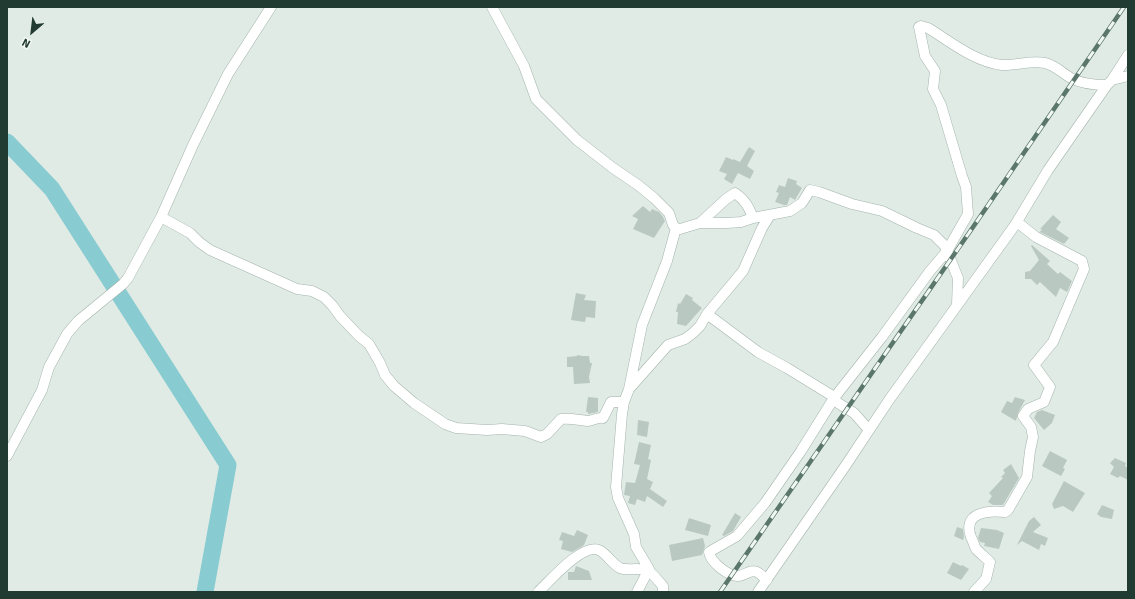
<!DOCTYPE html>
<html>
<head>
<meta charset="utf-8">
<style>
	body { margin:0 }
	#map { position:relative; width:1135px; height:599px; overflow:hidden; background:#e0ebe5; font-family:Signika,sans-serif }
	canvas { display:block }
	.frame { position:absolute; inset:0; border:8px solid #213b32; pointer-events:none }
	.north { position:absolute; left:12px; top:12px; width:40px; height:40px; -webkit-text-stroke:3px #f1f8f3; paint-order:stroke; rotate:208deg; font-size:11px; font-weight:700; line-height:16px; text-align:center; color:#213b32 }
	.north::after { content:''; display:block; margin:auto; width:14px; height:18px; background:#213b32; clip-path:polygon(50% 0,100% 100%,50% 72%,0 100%) }
</style>
</head>
<body>
<div id="map">
<canvas width="1135" height="599"></canvas>
<div class="frame"></div>
<div class="north">N</div>
</div>
<script>
const context = document.querySelector('canvas').getContext('2d');
context.lineJoin = 'round';
function stroke(path, color, width, dash) {
  context.strokeStyle = color;
  context.lineWidth = width;
  context.lineCap = dash ? 'butt' : 'round';
  context.setLineDash(dash || []);
  context.stroke(path);
}
function fill(path, color) {
  context.fillStyle = color;
  context.fill(path, 'evenodd');
}
stroke(new Path2D(`
	M7,142L52,189L228,465L205,592`), '#88cbd0', 17);
fill(new Path2D(`
	M749,147L755,151L747,166L754,171L750,179L738,173L732,184L724,179L727,174L719,171L726,157L733,160V159L740,162Z
	M788,178L797,181L796,184L802,188L795,200L790,197L787,205H784L775,202L779,193L776,192L779,185L785,187Z
	M643,206L650,212L652,209L659,212L663,217L665,221L654,238L633,229L638,219L632,216Z
	M1053,215L1061,222L1056,229L1069,238L1064,244L1040,232L1042,229H1040Z
	M1032,245L1050,261L1047,264L1058,274L1060,272L1072,281L1067,292L1060,288L1056,297L1040,282L1037,285L1031,279H1025V272L1030,271L1039,260L1031,246Z
	M576,293L586,295L584,300L596,301L595,318L586,317L585,322L571,320Z
	M686,294L693,298L692,300L702,308L686,326L677,324L678,312H676L678,303L680,304Z
	M577,355L583,356H589L590,363H592L589,377L590,383L574,384L573,367H567V357L577,356Z
	M588,397L598,398V412L588,414V412H586Z
	M1015,397L1025,400L1018,413L1016,421L1001,412L1007,401L1012,403Z
	M1042,410L1055,415L1052,423L1044,430L1034,418L1037,412Z
	M638,420L649,422L647,437L637,435Z
	M639,442L651,445L648,459L651,460L647,479L653,482L650,489L667,501L663,507L647,496L645,502L637,499L635,505L628,503L630,496L624,495L626,482L635,483L640,465L634,464Z
	M1050,451L1067,460L1063,468L1065,469L1061,476L1042,466Z
	M1115,458L1126,463L1125,466L1128,468V480L1120,476L1118,478L1110,474L1114,467L1110,463Z
	M1011,464L1019,478L1003,505H993L988,502L992,496L989,493L1003,478L1001,477L1005,473L1003,470Z
	M1064,481L1085,493L1073,512L1063,506L1054,509L1052,504Z
	M1102,505L1114,510L1112,519L1101,517L1097,514Z
	M735,513L741,517L733,531L724,536L722,535Z
	M1034,517L1041,525L1033,532L1048,538L1045,546L1041,544L1039,550L1022,541L1017,545L1029,521Z
	M689,518L711,525L708,536L685,530Z
	M957,527L963,529L964,537L963,540L954,536Z
	M981,528L997,530L1004,533L999,549L984,546L985,543L980,542L978,538Z
	M577,530L588,535L584,545L572,552L561,549L563,541L559,540L562,532L574,536Z
	M703,538L705,546L702,555L672,561L669,545Z
	M953,562L961,566L962,565L969,569L961,580L947,573Z
	M576,566L589,571L592,580H568V572H574Z`), '#b9c8c1');
const minor = new Path2D(`
	M492,7L524,66L536,99L577,140L613,168L638,185L654,198L669,213L673,225L676,228L680,229L700,223H727L741,222L753,218L790,211L802,203L810,190L819,192L852,204L882,211L917,228L934,235L945,246L958,278L957,305
	M1112,80L1128,55
	M161,217L190,233L199,242L210,250L297,289L312,291L324,297L332,305L340,316L359,336L369,344L380,363L385,375L394,386L414,403L445,424L456,428L487,430L502,429L525,431L541,437L547,434L561,419C570,418 578,420 587,421C593,421 597,417 603,418L611,402H624
	M700,223L726,199L735,193C745,200 749,207 753,218
	M707,314L758,352L787,368L831,395L838,403L854,413L869,430
	M629,389L668,345L685,339L693,333L700,326L707,314L743,271L762,228L770,215
	M7,456L42,390L49,367L67,334L78,321L123,284L128,278L161,217L193,145L228,74L271,7
	M767,580C764,578 760,573 757,572C751,569 745,575 739,576C729,577 710,562 709,552L737,536L765,503L801,451L834,398L882,337L930,271L947,251L968,214L966,187L962,176L941,105L933,89L935,71L925,56L919,27L921,26L928,28C951,42 975,62 1002,65C1016,66 1030,60 1045,63C1055,65 1062,73 1071,78C1082,84 1094,85 1107,85
	M538,592C550,581 582,543 599,550C607,554 612,564 620,568C628,571 640,567 648,571C653,573 659,582 663,586V592
	M637,592L649,569L636,547L634,534L618,498L616,487L622,414L624,402L629,389L642,325L667,261L676,228
	M758,592L846,465L889,400L1015,225L1048,170L1107,85L1112,80L1128,76
	M974,592L986,579L990,562C986,558 980,553 976,549C974,545 973,541 971,537C962,513 987,510 1005,512L1008,510L1027,477L1030,451L1033,437L1031,427L1023,416L1028,409L1044,402L1050,387L1034,365L1053,342L1084,269L1082,261L1036,237L1017,222`);
stroke(minor, '#a3b3ac', 11);
stroke(minor, '#fff', 10);
const rail = new Path2D(`
	M720,592L971,230L1124,7`);
stroke(rail, '#5b776d', 4.5);
stroke(rail, '#f1f8f3', 3, [9]);
</script>
</body>
</html>
